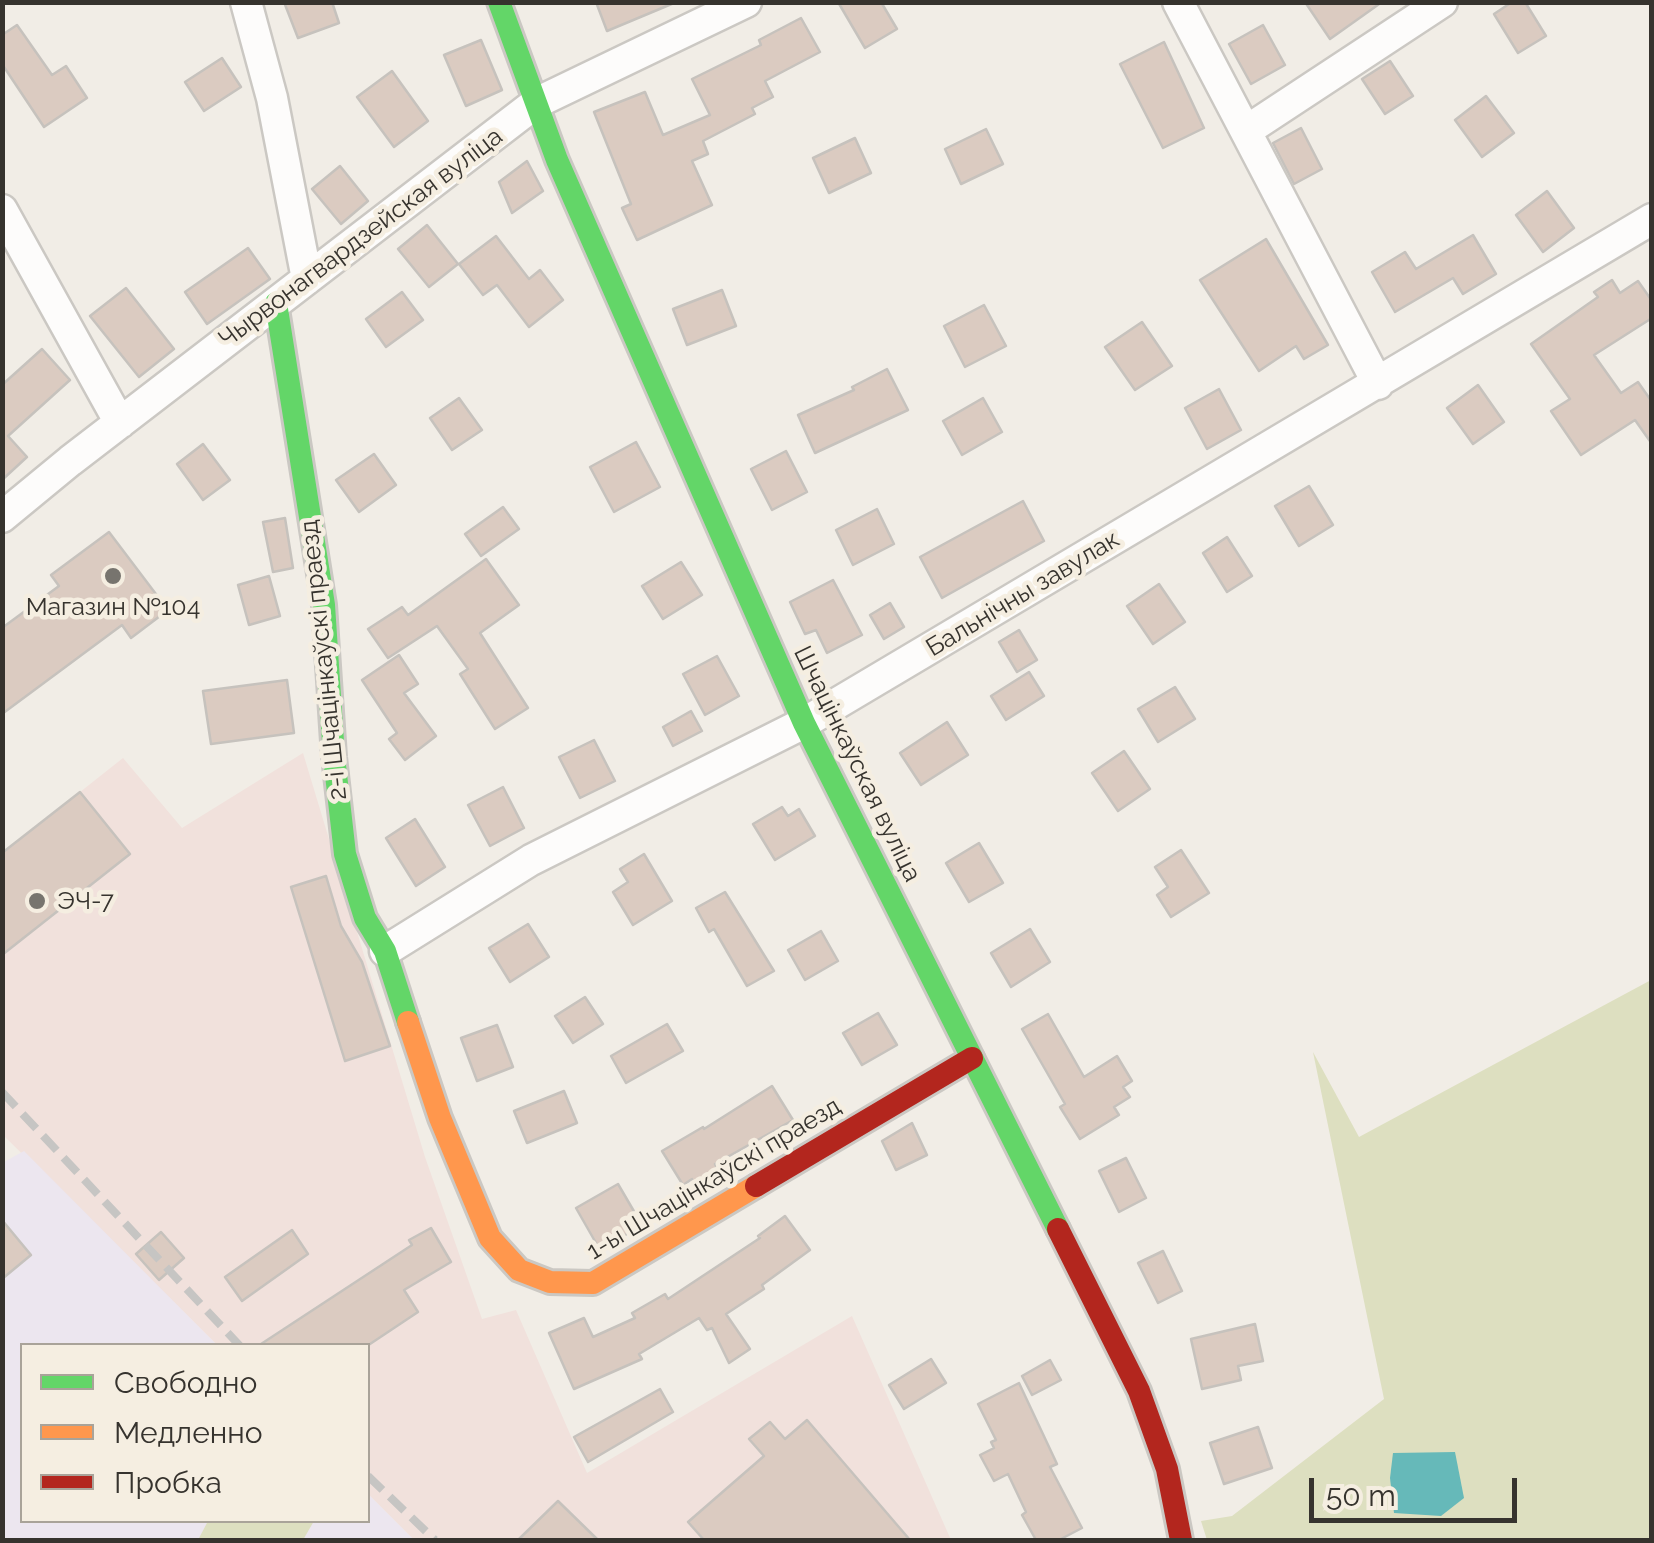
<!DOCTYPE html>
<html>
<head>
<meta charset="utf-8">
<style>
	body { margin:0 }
	#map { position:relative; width:1654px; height:1543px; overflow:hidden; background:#f1ede6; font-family:Raleway,sans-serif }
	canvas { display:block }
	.frame { position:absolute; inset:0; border:5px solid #36332e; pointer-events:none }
	.legend { position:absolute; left:20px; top:1343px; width:350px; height:180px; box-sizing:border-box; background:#f5eee1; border:2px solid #a9a399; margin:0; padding:12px 18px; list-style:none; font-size:30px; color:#36332e }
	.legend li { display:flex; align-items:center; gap:20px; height:50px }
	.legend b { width:50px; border:2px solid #a9a399 }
	.scale { position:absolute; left:1309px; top:1478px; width:208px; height:45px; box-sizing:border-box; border:5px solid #36332e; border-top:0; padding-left:12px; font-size:30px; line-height:35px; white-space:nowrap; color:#36332e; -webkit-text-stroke:8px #f5eee1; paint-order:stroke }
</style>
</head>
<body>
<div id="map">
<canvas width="1654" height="1543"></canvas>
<div class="frame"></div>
<ul class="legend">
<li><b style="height:12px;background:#63d668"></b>Свободно</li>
<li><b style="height:12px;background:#ff974d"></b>Медленно</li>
<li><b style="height:12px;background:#b3261e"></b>Пробка</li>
</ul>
<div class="scale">50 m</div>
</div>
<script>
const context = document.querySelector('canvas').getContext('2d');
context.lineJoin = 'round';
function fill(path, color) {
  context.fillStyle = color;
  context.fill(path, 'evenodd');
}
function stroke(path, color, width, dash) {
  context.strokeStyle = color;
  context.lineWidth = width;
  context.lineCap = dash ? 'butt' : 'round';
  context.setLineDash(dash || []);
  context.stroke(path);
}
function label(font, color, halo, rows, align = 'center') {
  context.font = font + ' Raleway,sans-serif';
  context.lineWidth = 9;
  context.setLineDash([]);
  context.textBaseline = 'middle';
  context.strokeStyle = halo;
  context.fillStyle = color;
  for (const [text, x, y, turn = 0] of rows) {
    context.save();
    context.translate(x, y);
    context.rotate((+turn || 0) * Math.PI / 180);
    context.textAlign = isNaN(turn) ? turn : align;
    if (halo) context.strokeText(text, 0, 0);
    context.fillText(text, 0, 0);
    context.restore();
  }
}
fill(new Path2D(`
	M303,753L425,1157L482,1319L516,1310L587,1473L852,1316L951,1540H414L368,1494V1346L217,1345L3,1135V853L123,758L182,828Z`), '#f1e1dc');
fill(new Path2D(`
	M24,1151L217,1345L22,1346V1520H368V1494L414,1540H14L3,1537L2,1163Z`), '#ece6ef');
fill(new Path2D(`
	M1651,980V1540H1207L1201,1521L1232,1516L1384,1399L1313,1052L1359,1137Z
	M208,1521V1520L314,1521L303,1540H198Z`), '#dddfc0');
fill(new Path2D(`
	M1455,1452L1464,1498L1441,1516L1394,1513L1390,1478L1393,1453Z`), '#66b9b9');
const building = new Path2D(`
	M284,2H332L339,23L298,38Z
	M596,2H674V3L607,31Z
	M838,2H881L897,29L865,48Z
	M1305,2H1382L1330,39Z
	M1512,2H1525L1546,36L1518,53L1494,14Z
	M801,18L820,52L765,81L773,97L752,108L755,114L703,141L708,154L692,161L712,205L637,240L622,208L631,204L594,112L645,92L663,135L710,115L692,79L761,45L759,40Z
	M17,25L52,75L66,66L87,98L44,127L2,64V35Z
	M1263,25L1285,65L1251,84L1229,44Z
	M481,40L502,90L466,106L444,55Z
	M1164,42L1204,128L1163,148L1120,64Z
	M222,58L241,87L204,111L185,82Z
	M1390,61L1413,96L1385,114L1362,79Z
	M392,71L428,121L394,147L357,97Z
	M1486,96L1514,133L1482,157L1455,120Z
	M1301,128L1322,169L1294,184L1273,143Z
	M986,129L1003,164L961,184L945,149Z
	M855,138L871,173L829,193L813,158Z
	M527,161L543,191L512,213L499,182Z
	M340,166L368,201L341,224L312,189Z
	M1547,191L1574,228L1543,252L1516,215Z
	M427,225L458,264L429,287L398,249Z
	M1473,235L1496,274L1463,294L1453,278L1395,312L1372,272L1405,252L1416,269Z
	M496,236L529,279L540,270L563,300L529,327L497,285L483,295L459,264Z
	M1266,239L1328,345L1304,359L1296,346L1259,371L1200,280Z
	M248,248L270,279L207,324L185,292Z
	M1612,280L1620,293L1638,281L1652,301V318L1594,355L1621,393L1638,382L1652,402V444L1635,420L1581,455L1551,411L1570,399L1531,344L1598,297L1594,292Z
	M126,288L174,349L139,377L90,316Z
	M722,290L736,326L687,345L673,309Z
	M402,292L423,320L386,347L366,319Z
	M984,305L1006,346L965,367L944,326Z
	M1142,322L1172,366L1135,390L1105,347Z
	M42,349L70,380L8,436L27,457L2,480V385Z
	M887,369L908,410L815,453L798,415L854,390L852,387Z
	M1478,385L1504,422L1473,444L1447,408Z
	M1219,389L1241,430L1207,449L1185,408Z
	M459,398L482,430L452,450L430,418Z
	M983,398L1002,432L962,455L943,421Z
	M636,442L660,487L614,512L590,467Z
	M203,444L230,480L203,500L177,464Z
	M786,451L807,492L772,510L751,469Z
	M374,454L396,485L359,512L336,480Z
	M1309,486L1333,525L1299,546L1275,506Z
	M1023,501L1044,541L942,598L920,557Z
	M503,507L519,529L481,556L465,534Z
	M877,509L894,544L853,565L836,530Z
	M285,518L293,568L273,572L263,522Z
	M109,532L168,610L131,638L122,625L2,714V628L59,586L51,575Z
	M1227,537L1252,576L1227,592L1203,553Z
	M486,559L519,605L480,633L528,708L495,729L460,674L468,669L437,626L388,658L368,629L402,607L408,615Z
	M681,562L702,595L663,619L642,586Z
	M269,576L280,616L249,625L238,585Z
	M833,580L862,635L827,653L816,630L805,634L790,602Z
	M1159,584L1185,622L1153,644L1127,606Z
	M890,603L904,627L884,639L870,615Z
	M1019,630L1037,660L1017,672L999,642Z
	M399,655L418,684L404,693L436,736L405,760L389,739L397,733L362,680Z
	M717,656L739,696L705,715L683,674Z
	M1029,672L1044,696L1006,720L991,696Z
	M287,680L294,733L211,744L203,691Z
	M1175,687L1195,719L1158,742L1138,709Z
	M691,711L702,731L673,746L663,727Z
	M947,722L968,755L921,785L900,753Z
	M594,740L615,781L580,798L559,757Z
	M1124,751L1150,789L1118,811L1092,773Z
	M503,787L524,828L490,846L468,805Z
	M80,792L130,854L2,955V853Z
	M782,807L788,816L799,809L815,836L775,860L753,824Z
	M415,819L445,867L416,886L386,838Z
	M979,843L1003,883L969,902L946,863Z
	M1181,850L1209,893L1171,917L1157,895L1168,887L1155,867Z
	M644,854L672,901L633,925L613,892L628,882L620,869Z
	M326,876L341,926L362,962L390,1046L345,1061L291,887Z
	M725,892L774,971L747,986L714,929L709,932L696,908Z
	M528,924L549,957L510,982L489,948Z
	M1030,929L1050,962L1011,987L991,953Z
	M821,931L838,961L805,980L788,950Z
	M585,997L603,1024L573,1043L555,1016Z
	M878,1013L897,1045L862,1065L843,1033Z
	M1048,1014L1084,1077L1117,1056L1132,1081L1123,1087L1130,1097L1114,1107L1119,1115L1080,1139L1060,1107L1065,1104L1022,1029Z
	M667,1024L683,1051L626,1083L611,1056Z
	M497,1025L513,1067L477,1081L461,1038Z
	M772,1086L793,1120L715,1164L721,1174L697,1188L692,1179L683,1185L662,1151L703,1127L704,1129Z
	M564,1091L577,1123L527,1143L514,1111Z
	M912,1123L927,1155L896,1170L882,1141Z
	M1126,1158L1146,1198L1119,1212L1099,1171Z
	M618,1184L642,1225L600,1250L576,1208Z
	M785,1216L810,1250L762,1285L764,1289L726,1314L750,1349L729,1363L712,1328L707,1330L699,1318L639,1354L642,1359L574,1389L549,1333L584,1318L593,1337L635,1318L632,1313L665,1294L668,1299L760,1238L758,1236Z
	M2,1220L31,1255L2,1279Z
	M431,1228L451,1262L404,1290L418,1312L367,1346H258L412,1245L409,1240Z
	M292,1230L308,1254L242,1301L225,1277Z
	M161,1232L184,1258L159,1280L136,1254Z
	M1163,1251L1182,1291L1158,1303L1138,1263Z
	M1255,1324L1263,1361L1238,1366L1241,1380L1202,1389L1191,1339Z
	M931,1359L946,1383L904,1409L889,1385Z
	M1050,1360L1061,1380L1032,1395L1022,1376Z
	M1019,1383L1057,1464L1050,1467L1082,1528L1059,1540H1036L1022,1515L1026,1512L1008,1474L994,1481L980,1455L994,1448L991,1442L996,1440L978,1404Z
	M660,1389L673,1412L588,1462L574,1437Z
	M807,1420L910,1540H704L688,1522L764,1456L749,1439L770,1422L785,1439Z
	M1258,1427L1272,1468L1224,1484L1210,1443Z
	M558,1501L598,1540H518Z`);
fill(building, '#dbcbc1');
stroke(building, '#c6c2bd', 2.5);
const street = new Path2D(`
	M246,2L272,98L307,279
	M1178,2L1378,384
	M1246,131L1442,2
	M2,210L120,423
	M2,517L70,461L536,103L746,2
	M385,951L531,860L804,723L1652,219`);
const fast = new Path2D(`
	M499,2L557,160L804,723L1058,1229
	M276,303L324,605L334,757L345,854L365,918L385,951L408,1022`);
const slow = new Path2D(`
	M408,1022L440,1118L490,1238L519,1270L550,1282L593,1283L756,1186`);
const jam = new Path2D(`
	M756,1186L972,1058
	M1058,1229L1139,1391L1167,1469L1181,1540`);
stroke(street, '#cbc8c3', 35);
stroke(fast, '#cbc8c3', 28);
stroke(slow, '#cbc8c3', 28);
stroke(jam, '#cbc8c3', 28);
stroke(street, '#fdfcfb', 30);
stroke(fast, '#63d668', 22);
stroke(slow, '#ff974d', 22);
stroke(jam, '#b3261e', 22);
stroke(new Path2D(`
	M2,1092L240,1346
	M368,1476L435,1540`), '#c6c5c3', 8, [20, 10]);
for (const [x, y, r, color] of [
	[113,576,10,"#77746e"],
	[37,901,10,"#77746e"]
]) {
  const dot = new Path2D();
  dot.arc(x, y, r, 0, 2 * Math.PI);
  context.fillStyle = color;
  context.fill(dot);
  stroke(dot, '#f5eee1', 4);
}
label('25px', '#36332e', '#f5eee1', [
	["Чырвонагвардзейская вуліца",361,238,-37],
	["Бальнічны завулак",1023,594,-31],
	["2-і Шчацінкаўскі праезд",324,660,-96],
	["Шчацінкаўская вуліца",857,764,64],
	["1-ы Шчацінкаўскі праезд",714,1179,-31]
]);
label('25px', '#36332e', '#f5eee1', [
	["Магазин №104",113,607],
	["ЭЧ-7",57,901,"left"]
]);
</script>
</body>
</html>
